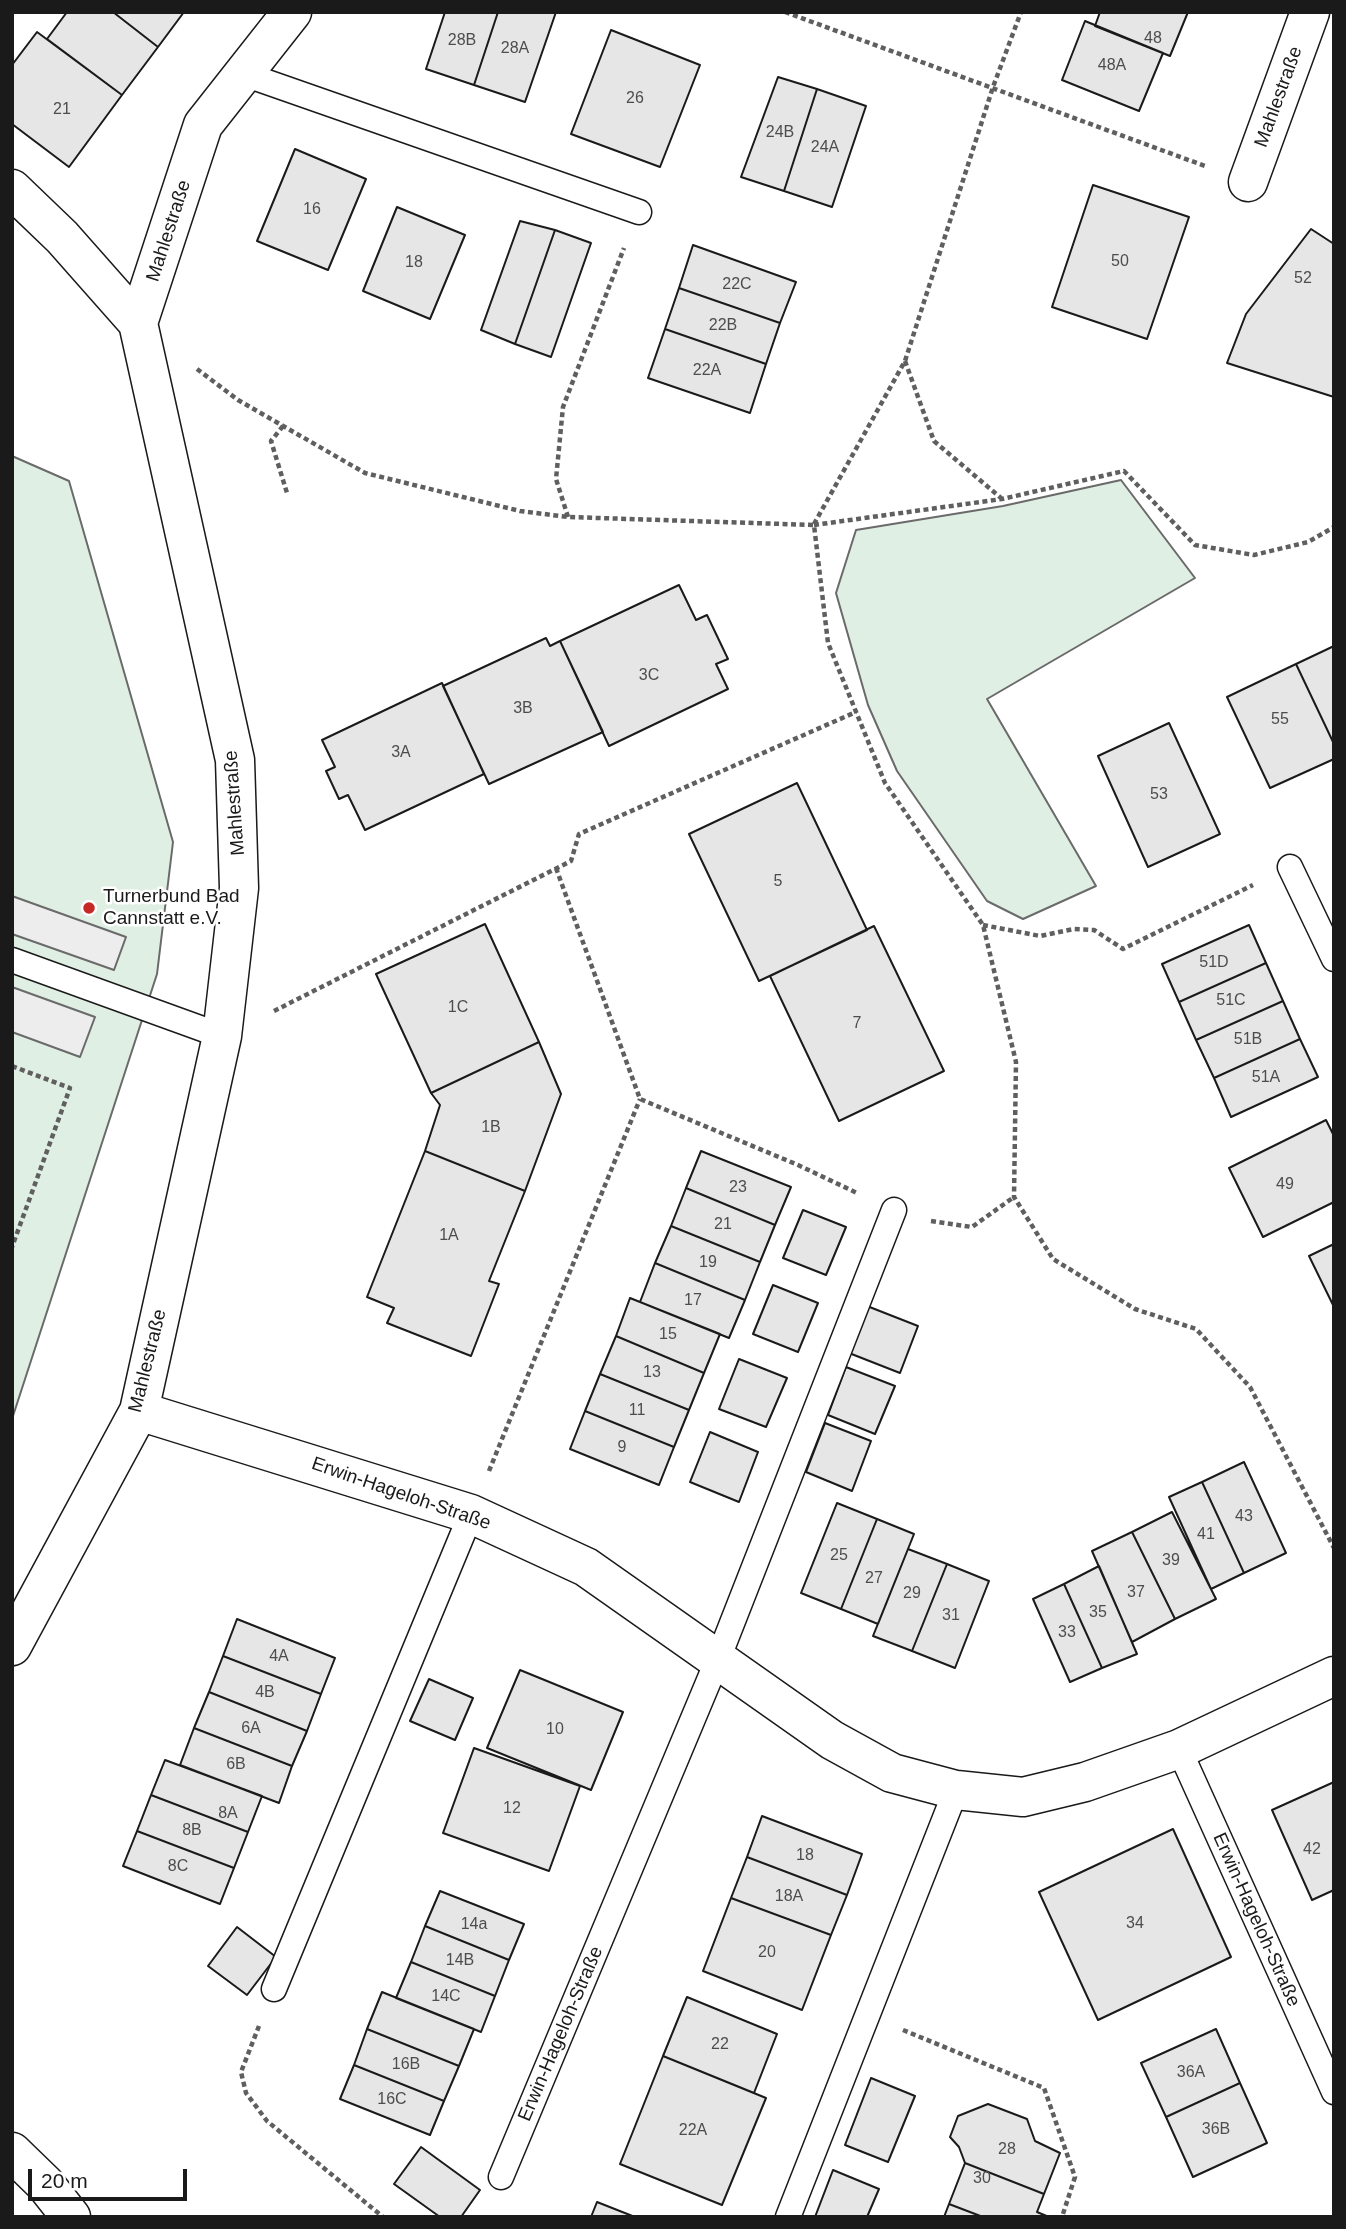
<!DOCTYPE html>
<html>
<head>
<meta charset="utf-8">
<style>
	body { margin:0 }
	#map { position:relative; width:1346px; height:2229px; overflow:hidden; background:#fff; font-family:Arial,sans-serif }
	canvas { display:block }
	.frame { position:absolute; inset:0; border:14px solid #1a1a1a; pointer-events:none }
	.scale { position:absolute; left:28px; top:2169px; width:159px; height:32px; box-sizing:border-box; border:4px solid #1a1a1a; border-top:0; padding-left:9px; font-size:21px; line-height:24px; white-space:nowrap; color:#1a1a1a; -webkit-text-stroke:5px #fff; paint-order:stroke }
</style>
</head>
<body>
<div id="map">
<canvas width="1346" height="2229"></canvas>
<div class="frame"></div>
<div class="scale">20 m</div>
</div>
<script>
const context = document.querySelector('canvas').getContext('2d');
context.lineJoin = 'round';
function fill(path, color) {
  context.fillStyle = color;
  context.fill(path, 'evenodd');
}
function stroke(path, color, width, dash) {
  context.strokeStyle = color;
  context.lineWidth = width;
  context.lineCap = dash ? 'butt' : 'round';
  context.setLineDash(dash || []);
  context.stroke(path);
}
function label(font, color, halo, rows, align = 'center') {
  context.font = font + ' Arial,sans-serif';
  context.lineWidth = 5;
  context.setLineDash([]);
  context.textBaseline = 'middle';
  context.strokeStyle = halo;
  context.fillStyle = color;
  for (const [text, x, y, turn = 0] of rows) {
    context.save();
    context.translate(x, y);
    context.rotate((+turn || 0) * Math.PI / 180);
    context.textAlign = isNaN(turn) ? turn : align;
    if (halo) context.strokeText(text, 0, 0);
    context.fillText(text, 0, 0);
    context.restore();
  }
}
const green = new Path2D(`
	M12,456L69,481L173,842L157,974L12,1419Z
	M1121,480L1195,578L987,699L1096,886L1023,919L987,901L897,771L868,705L836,593L856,530L1003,506Z`);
fill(green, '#e0efe3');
stroke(green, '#6a6a6a', 2);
const parking = new Path2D(`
	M12,896L126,937L114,970L12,934Z
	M12,987L95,1017L80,1057L12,1032Z`);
fill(parking, '#ededed');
stroke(parking, '#6a6a6a', 2);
const building = new Path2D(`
	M67,12H113L158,47L122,95L47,39Z
	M113,12H184L158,47Z
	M445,12H498L474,85L426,69Z
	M498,12H556L525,102L474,85Z
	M1100,12H1188L1170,56L1095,26Z
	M1085,21L1163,53L1139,111L1062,80Z
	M611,30L700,65L660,167L571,134Z
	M37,32L122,95L69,167L12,124V65Z
	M778,77L817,89L784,191L741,177Z
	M817,89L866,106L832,207L784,191Z
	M295,149L366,179L328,270L257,241Z
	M1093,185L1189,217L1147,339L1052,307Z
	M397,207L465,235L430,319L363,291Z
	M520,221L555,230L515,344L481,330Z
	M1311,229L1334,244V397L1227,363L1246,314Z
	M555,230L591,243L551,357L515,344Z
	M693,245L796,282L780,323L679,288Z
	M679,288L780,323L766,364L665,329Z
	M665,329L766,364L750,413L648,378Z
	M679,585L696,620L707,615L728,659L716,664L728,689L609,746L560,641Z
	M546,638L550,646L560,641L603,732L489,784L443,686Z
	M1334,646V744L1296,664Z
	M1296,664L1334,744V759L1270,788L1227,697Z
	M442,683L484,774L365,830L348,795L339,799L326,771L335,767L322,740Z
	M1169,723L1220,834L1148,867L1098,756Z
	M797,783L867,930L759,981L689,834Z
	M485,924L539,1042L431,1093L376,974Z
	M1249,925L1266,963L1179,1002L1162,964Z
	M874,926L944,1071L839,1121L770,976Z
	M1266,963L1283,1001L1196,1040L1179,1002Z
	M1283,1001L1300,1039L1214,1078L1196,1040Z
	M1300,1039L1318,1077L1231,1117L1214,1078Z
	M539,1042L561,1094L525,1191L425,1151L440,1105L431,1093Z
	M1326,1120L1334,1136V1202L1263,1237L1229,1168Z
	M425,1151L525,1191L489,1281L499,1284L471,1356L387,1323L394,1308L367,1297Z
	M701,1151L791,1187L775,1225L686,1188Z
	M686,1188L775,1225L760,1262L671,1226Z
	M803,1210L846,1227L826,1275L783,1258Z
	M671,1226L760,1262L745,1300L655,1263Z
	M1334,1244V1307L1309,1256Z
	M655,1263L745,1300L729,1338L640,1302Z
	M773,1285L818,1303L798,1352L753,1334Z
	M630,1298L720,1334L704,1373L616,1336Z
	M867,1306L918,1326L900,1373L849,1353Z
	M616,1336L704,1373L689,1410L600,1374Z
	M739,1359L787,1378L766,1427L719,1409Z
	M846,1367L895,1386L875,1434L828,1415Z
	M600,1374L689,1410L674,1447L585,1411Z
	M585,1411L674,1447L659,1485L570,1449Z
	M825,1423L871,1441L852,1491L806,1472Z
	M710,1432L758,1452L739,1502L690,1482Z
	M1244,1462L1286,1553L1244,1573L1202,1482Z
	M1202,1482L1244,1573L1211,1589L1169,1497Z
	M837,1503L877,1519L841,1609L801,1593Z
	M1172,1512L1216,1599L1175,1619L1132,1532Z
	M877,1519L914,1534L878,1624L841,1609Z
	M1132,1532L1175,1619L1132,1642L1092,1551Z
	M908,1549L947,1564L912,1651L873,1636Z
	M947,1564L989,1581L955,1668L912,1651Z
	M1099,1566L1137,1654L1102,1668L1064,1584Z
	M1064,1584L1102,1668L1070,1682L1033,1599Z
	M237,1619L335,1658L321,1694L223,1656Z
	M223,1656L321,1694L307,1731L209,1692Z
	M520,1670L623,1712L591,1790L487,1748Z
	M429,1679L473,1698L455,1740L410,1721Z
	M209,1692L307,1731L292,1766L194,1728Z
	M194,1728L292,1766L279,1803L180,1765Z
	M474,1748L580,1786L549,1871L443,1833Z
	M165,1760L262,1796L248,1832L151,1795Z
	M1334,1782V1890L1312,1900L1272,1810Z
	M151,1795L248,1832L234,1868L137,1831Z
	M762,1816L862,1854L847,1895L747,1857Z
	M1173,1829L1231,1957L1098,2020L1039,1892Z
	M137,1831L234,1868L220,1904L123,1866Z
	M747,1857L847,1895L831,1935L731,1898Z
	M440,1891L524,1924L509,1960L425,1926Z
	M731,1898L831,1935L802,2010L703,1971Z
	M425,1926L509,1960L495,1996L411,1962Z
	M237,1927L276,1957L247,1995L208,1966Z
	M411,1962L495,1996L481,2032L396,1998Z
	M382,1992L474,2029L459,2066L367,2029Z
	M687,1997L777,2034L754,2093L663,2056Z
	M367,2029L459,2066L444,2101L354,2065Z
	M1216,2029L1240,2083L1166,2117L1141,2063Z
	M663,2056L766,2098L722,2205L620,2164Z
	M354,2065L444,2101L430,2135L340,2099Z
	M871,2078L915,2096L888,2162L845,2145Z
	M1240,2083L1267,2143L1193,2177L1166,2117Z
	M988,2104L1027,2119L1035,2141L1060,2153L1044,2194L965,2163L959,2147L950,2137L958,2116Z
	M421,2147L480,2190L461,2217H440L394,2184Z
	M965,2163L1044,2194L1037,2212L1049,2217H983L949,2204Z
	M833,2170L879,2189L867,2217H815Z
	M597,2202L635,2217H591Z
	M949,2204L983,2217H944Z`);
fill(building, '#e6e6e6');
stroke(building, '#1a1a1a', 2);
const service = new Path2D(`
	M244,74L639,212
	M1290,867L1334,959
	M12,960L222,1036
	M1179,1749L1334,2092
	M274,1989L471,1514
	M501,2177L718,1659L894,1210
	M788,2217L956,1790`);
const minor = new Path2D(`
	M1248,182L1310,12
	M12,189L62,237L138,323
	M139,1411L471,1514L586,1567L832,1740L892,1773L956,1790L1023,1797L1085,1782L1179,1749L1334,1676
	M12,1646L139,1411L222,1036L239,888L235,760L138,323L203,125L292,12`);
const secondary = new Path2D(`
	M12,2152L45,2184L71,2217`);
stroke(service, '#1a1a1a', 27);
stroke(minor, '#1a1a1a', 41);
stroke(secondary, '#1a1a1a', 41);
stroke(new Path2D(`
	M785,12L1205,166
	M905,361L934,441L1001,498
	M197,369L238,400L365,473L520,511L568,517L814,525L828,643L885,783L983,925L1016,1062L1014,1197L1053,1259L1135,1309L1196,1329L1250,1387L1334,1548
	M283,426L271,441L287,493
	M568,517L556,479L563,407L624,248
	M814,524L905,361L993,87L1021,12
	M814,525L1002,499L1124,471L1195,545L1254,555L1308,542L1334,527
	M556,868L640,1099L798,1165L857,1193
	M983,925L1040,936L1074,929L1094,930L1123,949L1253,885
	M274,1011L571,861L579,834L856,712
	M12,1066L70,1088L12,1247
	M931,1221L972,1227L1014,1197
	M489,1471L640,1099
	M259,2026L241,2072L246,2093L267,2121L383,2217
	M903,2030L1044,2088L1075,2177L1062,2217`), '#5f5f5f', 4.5, [5, 3.5]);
stroke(service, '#fff', 24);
stroke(minor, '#fff', 38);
stroke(secondary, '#fff', 38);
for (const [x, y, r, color] of [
	[89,908,7,"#c62828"]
]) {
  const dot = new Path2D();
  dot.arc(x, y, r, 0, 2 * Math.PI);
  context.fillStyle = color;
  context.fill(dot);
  stroke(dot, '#fff', 2.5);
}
label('16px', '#4d4d4d', null, [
	["48",1153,39],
	["28B",462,41],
	["28A",515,49],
	["48A",1112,66],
	["26",635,99],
	["21",62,110],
	["24B",780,133],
	["24A",825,148],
	["16",312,210],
	["50",1120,262],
	["18",414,263],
	["52",1303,279],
	["22C",737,285],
	["22B",723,326],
	["22A",707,371],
	["3C",649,676],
	["3B",523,709],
	["55",1280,720],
	["3A",401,753],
	["53",1159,795],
	["5",778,882],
	["51D",1214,963],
	["51C",1231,1001],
	["1C",458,1008],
	["7",857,1024],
	["51B",1248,1040],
	["51A",1266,1078],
	["1B",491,1128],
	["49",1285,1185],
	["23",738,1188],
	["21",723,1225],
	["1A",449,1236],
	["19",708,1263],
	["17",693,1301],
	["15",668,1335],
	["13",652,1373],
	["11",637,1411],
	["9",622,1448],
	["43",1244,1517],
	["41",1206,1535],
	["25",839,1556],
	["39",1171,1561],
	["27",874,1579],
	["37",1136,1593],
	["29",912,1594],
	["35",1098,1613],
	["31",951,1616],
	["33",1067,1633],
	["4A",279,1657],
	["4B",265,1693],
	["6A",251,1729],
	["10",555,1730],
	["6B",236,1765],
	["12",512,1809],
	["8A",228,1814],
	["8B",192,1831],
	["42",1312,1850],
	["18",805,1856],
	["8C",178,1867],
	["18A",789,1897],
	["34",1135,1924],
	["14a",474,1925],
	["20",767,1953],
	["14B",460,1961],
	["14C",446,1997],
	["22",720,2045],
	["16B",406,2065],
	["36A",1191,2073],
	["16C",392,2100],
	["36B",1216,2130],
	["22A",693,2131],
	["28",1007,2150],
	["30",982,2179]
]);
label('19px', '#1a1a1a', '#fff', [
	["Mahlestraße",1279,97,-70],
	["Mahlestraße",169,231,-72],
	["Mahlestraße",235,803,-94],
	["Mahlestraße",148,1361,-76],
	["Erwin-Hageloh-Straße",401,1494,19],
	["Erwin-Hageloh-Straße",1256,1920,66],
	["Erwin-Hageloh-Straße",561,2034,-67]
]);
label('19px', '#1a1a1a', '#fff', [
	["Turnerbund Bad",103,897],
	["Cannstatt e.V.",103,919]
], 'left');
</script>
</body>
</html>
